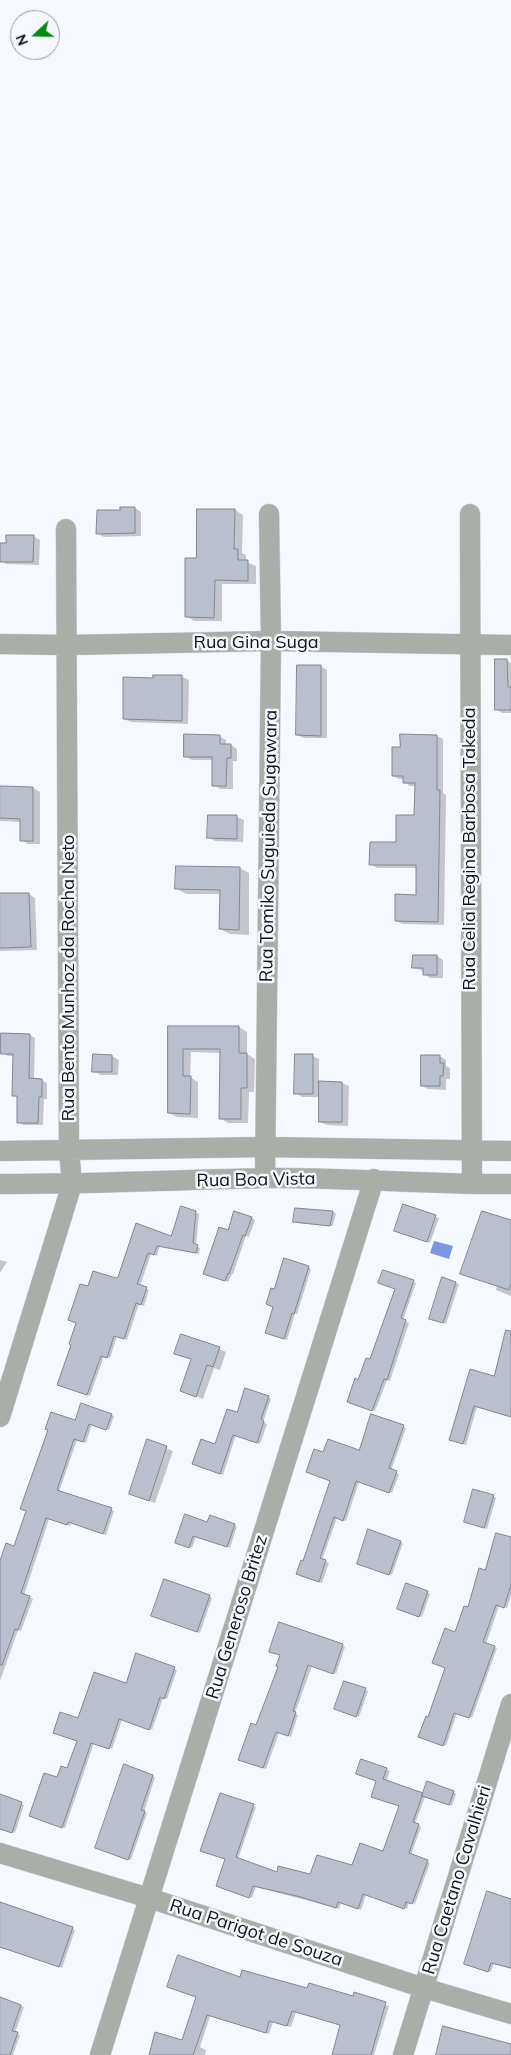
<!DOCTYPE html>
<html>
<head>
<meta charset="utf-8">
<style>
	body { margin:0 }
	#map { position:relative; width:511px; height:2055px; overflow:hidden; background:#f5f8fe; font-family:Mulish,sans-serif }
	canvas { display:block }
	.north { position:absolute; left:10px; top:10px; width:50px; height:50px; box-sizing:border-box; background:#f5f8fe; border:1px solid #999ca1; border-radius:50%; rotate:249deg; font-size:14px; font-weight:700; line-height:20px; text-align:center; color:#0f1115 }
	.north::after { content:''; display:block; margin:auto; width:18px; height:22px; background:#038914; clip-path:polygon(50% 0,100% 100%,50% 72%,0 100%) }
</style>
</head>
<body>
<div id="map">
<canvas width="511" height="2055"></canvas>
<div class="north">N</div>
</div>
<script>
const context = document.querySelector('canvas').getContext('2d');
context.lineJoin = 'round';
function fill(path, color) {
  context.fillStyle = color;
  context.fill(path, 'evenodd');
}
function stroke(path, color, width, dash) {
  context.strokeStyle = color;
  context.lineWidth = width;
  context.lineCap = dash ? 'butt' : 'round';
  context.setLineDash(dash || []);
  context.stroke(path);
}
function label(font, color, halo, rows, align = 'center') {
  context.font = font + ' Mulish,sans-serif';
  context.lineWidth = 5;
  context.setLineDash([]);
  context.textBaseline = 'middle';
  context.strokeStyle = halo;
  context.fillStyle = color;
  for (const [text, x, y, turn = 0] of rows) {
    context.save();
    context.translate(x, y);
    context.rotate((+turn || 0) * Math.PI / 180);
    context.textAlign = isNaN(turn) ? turn : align;
    if (halo) context.strokeText(text, 0, 0);
    context.fillText(text, 0, 0);
    context.restore();
  }
}
fill(new Path2D(`
	M434,1241L453,1246L449,1259L430,1253Z`), '#7b96e3');
fill(new Path2D(`
	M135,508L141,512V536L104,537L98,534L122,511Z
	M235,510L243,515L242,553L246,555V562L256,566V584H222V621H194L186,616L197,560Z
	M33,536L40,540L39,565L7,564L0,561L7,544Z
	M507,660L511,663V713H502L496,709Z
	M320,666L327,670V738H304L297,735Z
	M155,676L182,677L189,680L188,724L131,722L124,719Z
	M401,735L437,736L443,739V793L446,795L444,925L403,924L396,921L417,896L418,868H377L371,864L397,843L416,816V786H410L404,782V779H399L393,776L401,748Z
	M219,736L226,740V745H231L237,749V761H233V789H220L213,785L214,760H192L185,756Z
	M0,787L33,788L40,792V844H28L21,840V822L0,821Z
	M209,816L237,817L244,820L243,842L215,841L209,837Z
	M240,868L249,873V935L230,934L220,929L221,894H186L177,889Z
	M0,894H29L35,898L37,950L0,951Z
	M437,956L443,960V978H430L424,974V971L414,968Z
	M169,1027H239L247,1032V1054L255,1059L254,1092H249L248,1123H228L220,1118L221,1053L191,1052L190,1077L198,1082V1118L177,1117L169,1113Z
	M3,1034L30,1035L35,1038L34,1080H42L47,1083V1099H44L43,1125H23L18,1122L19,1098L13,1095L14,1056H8L2,1053Z
	M94,1055L112,1056L119,1060L118,1075H100L94,1071Z
	M313,1056L319,1059V1082L342,1083L349,1086L348,1126L327,1125L320,1122V1097H302L296,1093Z
	M440,1056L446,1060V1066L450,1068V1079H446V1090L428,1089L422,1086Z
	M404,1206L439,1218L430,1243L398,1232Z
	M182,1208L199,1214L196,1246L200,1248L199,1254L160,1246L157,1256L151,1254L140,1286L149,1290L144,1306L139,1304L127,1340L117,1336L110,1358L104,1356L90,1396L62,1386L89,1288L119,1278L137,1225L172,1237Z
	M296,1209L333,1212L336,1213L333,1226L297,1223L294,1221Z
	M252,1218L255,1220L249,1237L246,1236L233,1274H232L228,1282L208,1275L229,1231Z
	M511,1221V1296L496,1290L497,1286L461,1274Z
	M0,1260L7,1262L0,1273Z
	M308,1267L311,1269L297,1314H295L287,1340L269,1334L274,1307L275,1290Z
	M443,1279L459,1284L446,1324L433,1320Z
	M413,1282L416,1283L403,1320L409,1323L390,1381L387,1380L375,1411L351,1403L359,1381L371,1361L397,1289Z
	M511,1345V1417L477,1407L466,1445L451,1440L471,1371L495,1378Z
	M219,1349L226,1352L220,1370L214,1368L203,1399L181,1390L192,1360L175,1353Z
	M268,1397L271,1399L263,1422L267,1424L260,1444L236,1435L223,1475L193,1464L216,1445L238,1414Z
	M111,1415L114,1416L109,1430L92,1424L86,1443L77,1440L59,1492L114,1511L106,1535L71,1522L70,1526L49,1519L24,1595L33,1599L21,1631L18,1630L0,1681V1577L76,1422Z
	M403,1427L406,1428L391,1471L399,1474L392,1493L359,1482L346,1521L337,1518L322,1560L329,1563L322,1583L300,1576L332,1481L324,1454L360,1451Z
	M148,1441L173,1451L155,1503L137,1497Z
	M493,1496L496,1498L487,1529L465,1522Z
	M208,1523L237,1526L230,1548L196,1536L192,1548L179,1544Z
	M511,1539V1596L507,1608L499,1606L486,1644L497,1648L472,1718L457,1713L446,1746L423,1738L456,1633L486,1572Z
	M401,1542L403,1543L392,1575L361,1565Z
	M427,1592L430,1594L422,1617L402,1610Z
	M209,1596L212,1598L200,1633L155,1617Z
	M342,1645L345,1647L336,1674L312,1666L295,1713L298,1715L291,1737L279,1733L266,1769L243,1761L280,1667L281,1655Z
	M137,1655L177,1670L167,1699L163,1698L152,1730L122,1720L112,1749L94,1743L65,1828L33,1817L58,1779L68,1770L78,1741L79,1720L127,1684Z
	M345,1682L368,1691L359,1717L339,1710Z
	M362,1761L390,1771L386,1782L423,1795L454,1792L456,1794L452,1806L425,1797L415,1824L421,1827L411,1855L430,1863L415,1904L409,1902L407,1909L366,1895L361,1910L341,1903L339,1909L256,1887L252,1898L220,1887L253,1806L256,1807L238,1859L278,1873L311,1876L353,1867L384,1853L400,1806L375,1798L378,1781Z
	M152,1776L155,1777L144,1812L147,1813L131,1860L99,1849Z
	M0,1796L24,1805L15,1833L0,1828Z
	M0,1912L75,1930L62,1968L0,1946Z
	M511,1943V1969L494,1963L491,1972L468,1965Z
	M241,1978L353,1998L389,2006L374,2055H333L342,2026L296,2012L291,2027L273,2022L269,2034L210,2016L200,2047L206,2050L205,2055H150L182,2041L197,1997L168,1987Z
	M0,1999L24,2007L15,2033L20,2035L13,2055H0Z`), '#0003');
const building = new Path2D(`
	M120,507H135V533L96,534L97,510H120Z
	M197,509H235L234,549H238V560H248V581L215,580L214,618L185,617V558H196Z
	M6,535H34L33,562H0V543H6Z
	M495,659H507L508,687H511V710H495Z
	M297,665H321V736L296,735Z
	M153,675H182V721L123,719V677L153,678Z
	M184,734L220,735V744H231V758H227L226,786H212V757H184Z
	M400,734L437,735V790H440L438,922L395,921V894L416,895V865H369L370,842H396V815H414L415,783H403V776H392V747H400Z
	M0,786L33,787V841H20V819L0,818Z
	M208,815H237V839L207,838Z
	M176,866L240,867L239,930L219,929L220,890L175,889Z
	M0,893H29L31,947L0,948Z
	M413,955H437V975H423V968H412Z
	M168,1026H239V1053H247V1088H241V1119H219L220,1049H183V1076H191L190,1114L168,1113Z
	M1,1033L30,1034L29,1078L42,1079V1097H39L38,1123H17V1096H12L13,1054H1Z
	M93,1054L112,1055V1072H92Z
	M295,1054H313V1094H294Z
	M421,1055H440V1063H444L443,1076H440V1086H421Z
	M319,1081L342,1082V1122H319Z
	M403,1204L436,1215L427,1242L394,1231Z
	M181,1206L196,1211L193,1243L198,1245L196,1253L157,1246L154,1255L148,1253L137,1284L147,1287L141,1305L136,1303L124,1339L114,1336L107,1358L101,1356L87,1395L57,1385L71,1345L69,1344L76,1323L68,1320L80,1284L88,1286L93,1271L116,1278L118,1277L136,1223L171,1236Z
	M295,1208L333,1211L330,1226L293,1222Z
	M234,1211L252,1217L245,1236L243,1235L229,1274L228,1273L225,1281L203,1274L219,1227L228,1230Z
	M482,1211L511,1220V1283L509,1290L460,1274Z
	M284,1258L309,1266L294,1314L292,1313L284,1339L265,1333L273,1307L266,1304L271,1288L274,1289Z
	M383,1270L414,1280L401,1318L406,1320L387,1380L384,1379L372,1411L347,1402L355,1378L358,1380L366,1358L370,1359L395,1289L378,1283Z
	M442,1277L456,1282L443,1323L429,1319Z
	M506,1330L511,1331V1417L474,1406L463,1444L449,1440L470,1369L494,1376Z
	M181,1334L220,1347L213,1367L207,1365L196,1397L180,1391L191,1359L174,1354Z
	M245,1388L269,1396L261,1419L264,1421L257,1443L233,1435L220,1474L192,1464L201,1439L215,1444L227,1409L237,1412Z
	M81,1403L112,1414L106,1430L89,1424L83,1442L74,1439L57,1490L112,1508L103,1534L68,1522L67,1525L46,1518L21,1593L30,1596L18,1630L15,1629L2,1665H0V1561L6,1543L14,1546L26,1511L20,1509L48,1430L45,1429L51,1412L75,1420Z
	M371,1414L404,1425L389,1468L397,1471L389,1493L356,1481L343,1521L334,1517L320,1558L326,1560L319,1582L296,1574L301,1560L303,1561L330,1481L306,1472L314,1449L323,1452L328,1439L359,1450Z
	M147,1439L167,1446L149,1501L129,1494Z
	M473,1489L494,1495L484,1528L464,1522Z
	M185,1514L207,1522L210,1515L235,1524L227,1547L193,1536L189,1548L175,1543Z
	M368,1529L401,1541L389,1575L357,1564Z
	M496,1533L511,1537V1585L504,1608L496,1605L483,1642L495,1646L469,1718L454,1713L443,1746L418,1737L426,1716L428,1717L445,1668L432,1663L445,1628L455,1632L464,1606L468,1607L479,1568L485,1570Z
	M164,1579L210,1595L197,1632L151,1616Z
	M406,1583L428,1591L419,1617L397,1609Z
	M279,1622L343,1644L333,1674L308,1665L293,1711L296,1712L288,1736L276,1732L263,1768L238,1760L251,1723L256,1725L278,1667L276,1666L280,1655L269,1652Z
	M136,1653L175,1667L164,1699L160,1697L149,1730L119,1719L109,1749L91,1743L62,1828L29,1816L44,1773L57,1777L61,1766L67,1768L77,1741L53,1733L60,1712L78,1718L94,1672L126,1683Z
	M344,1681L366,1688L356,1717L334,1709Z
	M361,1759L387,1768L383,1779L423,1793L413,1822L419,1824L409,1853L428,1860L412,1904L406,1902L404,1909L363,1894L358,1909L338,1902L336,1908L301,1897L253,1886L249,1898L216,1886L225,1859L200,1851L220,1793L254,1804L236,1857L277,1872L278,1866L310,1874L317,1855L352,1865L360,1843L383,1851L399,1806L371,1797L376,1781L356,1774Z
	M124,1764L153,1775L141,1810L145,1811L128,1860L95,1848Z
	M427,1781L454,1791L449,1805L422,1796Z
	M0,1794L22,1802L12,1833L0,1829Z
	M487,1891L511,1899V1968L491,1963L488,1972L464,1964Z
	M0,1902L73,1927L59,1967L0,1947Z
	M178,1955L240,1977L242,1970L307,1988L309,1983L353,1996L354,1992L386,2002L371,2055H332L340,2025L292,2011L287,2026L269,2021L266,2033L207,2015L193,2055H149L155,2032L182,2040L196,1997L167,1987Z
	M0,1997L21,2005L12,2031L18,2032L10,2055H0Z
	M443,2026L511,2044V2055H436Z`);
fill(building, '#b9bfcd');
stroke(building, '#808693', 1);
const minor = new Path2D(`
	M470,514L472,1184
	M0,644L68,645L271,641L511,645
	M0,1151L266,1147L511,1151
	M265,1178L271,641L269,514
	M0,1184C88,1184 177,1180 265,1178C347,1177 429,1185 511,1184
	M0,1417L72,1184L69,1150L66,529
	M0,1853L149,1898L424,1988L511,2014
	M100,2055L374,1179
	M403,2055L511,1704`);
stroke(minor, '#d0d3d9', 21);
stroke(minor, '#a9aea9', 20);
label('18px', '#0f1115', '#f5f8fe', [
	["Rua Gina Suga",256,643],
	["Rua Tomiko Suguieda Sugawara",269,846,-89],
	["Rua Celia Regina Barbosa Takeda",470,849,-90],
	["Rua Bento Munhoz da Rocha Neto",69,978,-90],
	["Rua Boa Vista",256,1180,-1],
	["Rua Generoso Britez",237,1617,-73],
	["Rua Caetano Cavalhieri",457,1880,-73],
	["Rua Parigot de Souza",256,1933,18]
]);
</script>
</body>
</html>
